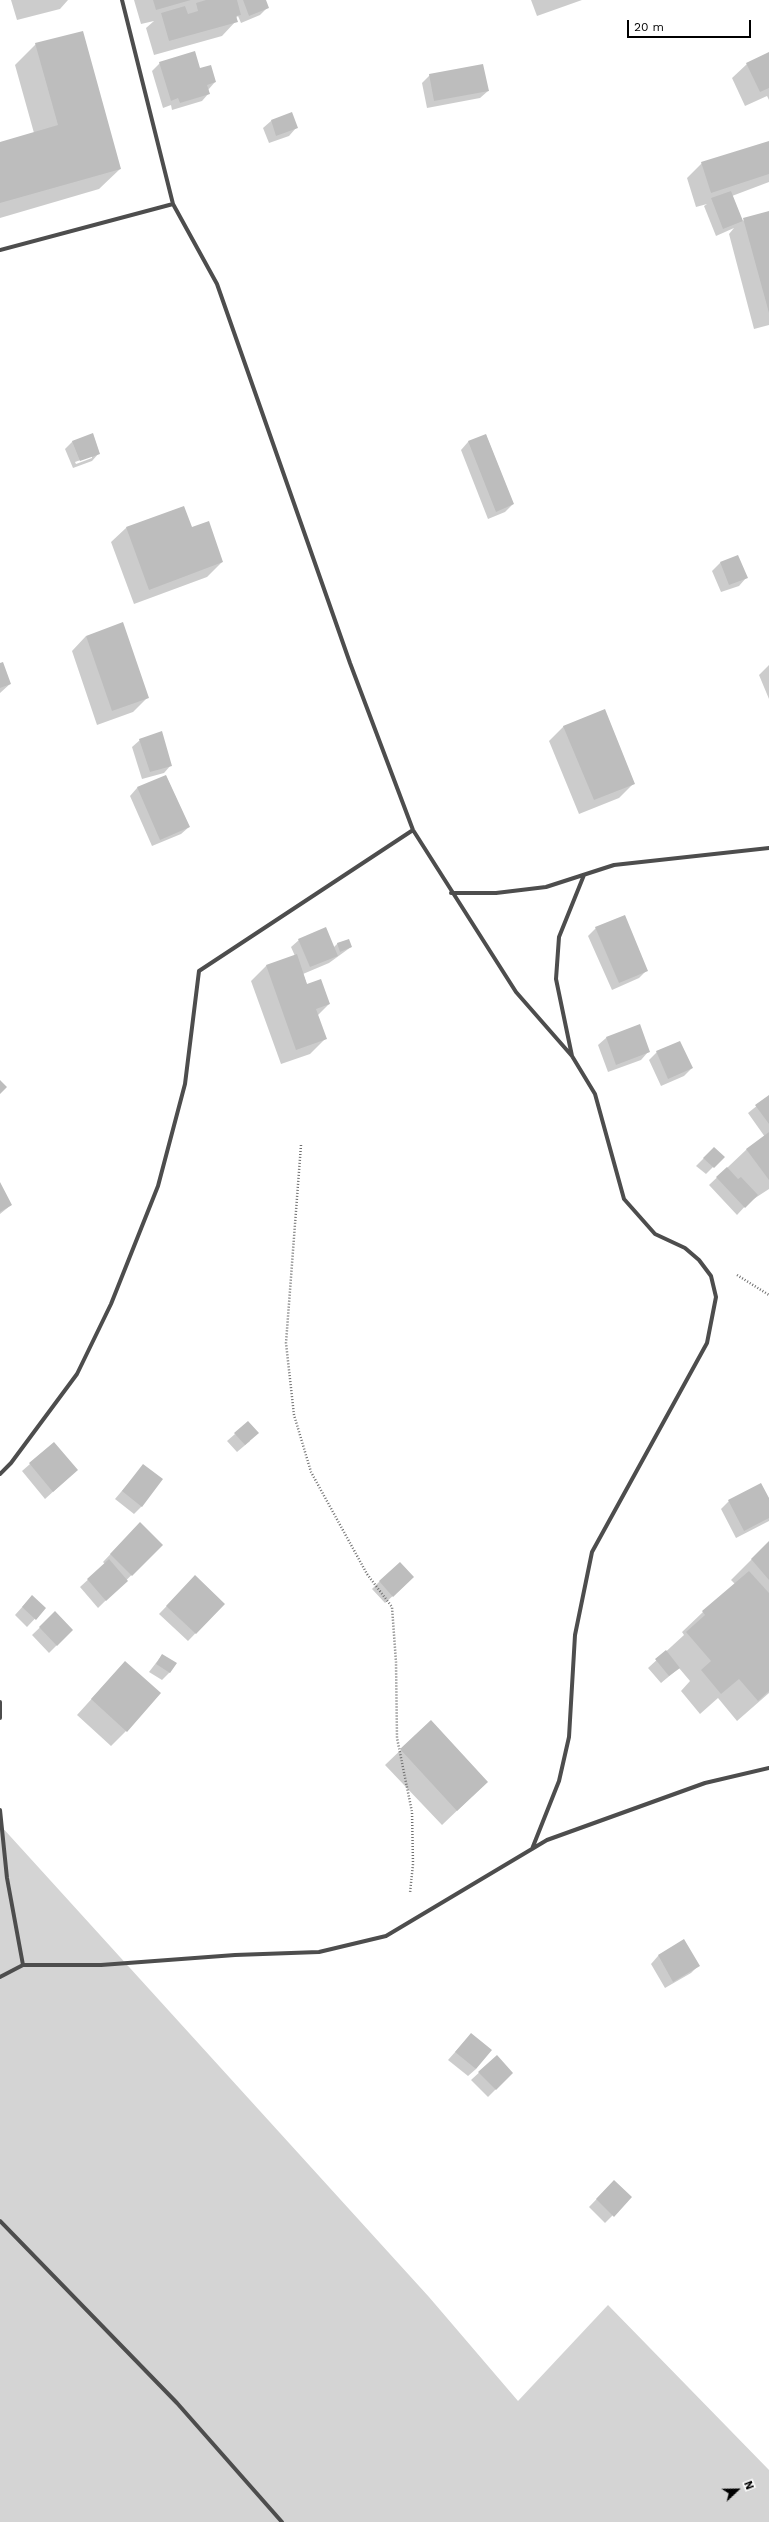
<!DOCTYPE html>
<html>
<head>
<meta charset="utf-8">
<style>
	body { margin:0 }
	#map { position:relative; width:769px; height:2522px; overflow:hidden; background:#fff; font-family:"Work Sans",sans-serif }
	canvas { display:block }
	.north { position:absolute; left:717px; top:2470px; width:40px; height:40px; -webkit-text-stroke:3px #fff; paint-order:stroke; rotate:68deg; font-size:11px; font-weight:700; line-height:16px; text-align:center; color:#000 }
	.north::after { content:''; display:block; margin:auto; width:14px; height:18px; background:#000; clip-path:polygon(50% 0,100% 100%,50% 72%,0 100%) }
	.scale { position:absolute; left:627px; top:20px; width:124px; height:18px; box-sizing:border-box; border:2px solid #000; border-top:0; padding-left:5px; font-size:12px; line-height:14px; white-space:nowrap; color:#000; -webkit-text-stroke:3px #fff; paint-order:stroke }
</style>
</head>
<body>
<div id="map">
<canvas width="769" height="2522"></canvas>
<div class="north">N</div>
<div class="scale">20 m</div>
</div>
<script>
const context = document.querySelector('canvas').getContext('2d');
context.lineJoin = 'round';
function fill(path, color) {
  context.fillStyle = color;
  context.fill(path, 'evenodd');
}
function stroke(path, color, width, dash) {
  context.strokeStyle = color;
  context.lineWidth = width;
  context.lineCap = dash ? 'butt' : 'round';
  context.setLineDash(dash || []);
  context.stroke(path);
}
fill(new Path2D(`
	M0,1825L429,2297L518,2401L608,2305L769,2470V2522H0Z`), '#d4d4d4');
fill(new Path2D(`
	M11,0H68L60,9L17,20Z
	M134,0H265L268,7L260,15L241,23L238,16L236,18V21L222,36L154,55L146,28L154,21L141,24Z
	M531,0H582L537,16Z
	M36,44L120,169L99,189L0,218V143L34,133L15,65Z
	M769,53V100L767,96L745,106L732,78L747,64Z
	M160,63L199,69L215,82L208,90L209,93L202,101L172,110L171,105L163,108L152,71Z
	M430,75L488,91L480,98L427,108L422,83Z
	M291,113L296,128L289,136L269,143L263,128L271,121Z
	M769,142V182L732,196L742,221L769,212V325L754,329L729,234L734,228L716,236L704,206L707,204L696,207L687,178L702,163Z
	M486,435L513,504L505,512L488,519L461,450L468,442Z
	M73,441L99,453L92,461L73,468L65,449ZM92,456V458L76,464L75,462Z
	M183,507L191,529L222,562L207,577L134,604L111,542L126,528Z
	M738,557L746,578L739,586L721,592L712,571L720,563Z
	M86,636L148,697L133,712L97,725L72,651Z
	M0,664L10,684L0,693Z
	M769,665V699L759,675Z
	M564,726L634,783L619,798L579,814L549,741Z
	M140,740L171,765L164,773L142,779L132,747Z
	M166,776L189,827L181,834L152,846L130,796L137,788Z
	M596,928L646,971L639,978L612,990L588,936Z
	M299,940L333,948L338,943L351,947L329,963L303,974L307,985L329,1004L317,1016L325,1039L310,1054L281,1064L251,981L266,966L295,956L291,947Z
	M639,1025L648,1052L641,1060L608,1072L598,1045L606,1038Z
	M657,1052L692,1068L684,1076L661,1086L649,1060Z
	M769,1096V1189L749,1202L737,1215L709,1185L747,1149L765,1137L748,1113Z
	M714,1148L723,1157L706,1174L696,1166Z
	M0,1184L11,1205L0,1214Z
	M235,1434L250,1441L237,1452L227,1441Z
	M54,1443L77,1470L45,1499L22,1471Z
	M143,1466L142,1506L134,1514L115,1499Z
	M729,1501H769V1521L736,1538L721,1509Z
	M140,1523L162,1545L98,1608L80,1587L105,1564L103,1562Z
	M769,1542V1693L737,1721L718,1698L700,1714L681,1691L690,1681L679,1668L661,1683L648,1668L684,1635L682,1632L703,1612L735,1584L731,1580Z
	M195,1577L224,1604L188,1641L159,1614Z
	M380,1581L405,1585L385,1603L372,1589Z
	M32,1596L45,1608L27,1627L15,1615Z
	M55,1613L72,1630L49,1653L32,1635Z
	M162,1655L170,1672L162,1680L149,1672Z
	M125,1662L126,1731L111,1746L77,1715Z
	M431,1721L487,1782L442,1825L385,1765Z
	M684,1941L698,1966L691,1973L665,1988L651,1964L658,1956Z
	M464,2042L476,2069L468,2076L448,2060Z
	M496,2057L512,2073L488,2097L471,2080Z
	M614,2181L631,2197L605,2223L589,2207Z`), '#0003');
fill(new Path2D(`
	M153,0H191L156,10Z
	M206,0H237L241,15L236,16L238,22L169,41L161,13L185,6L188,14L198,11L196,3Z
	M243,0H266L269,8L249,16Z
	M83,31L121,169L0,203V142L58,125L35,43Z
	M195,51L200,68L211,65L216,82L207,85L210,94L180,103L178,98L171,101L159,62Z
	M769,52V88L760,92L746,63Z
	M483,64L489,91L434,101L429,74Z
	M292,112L298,128L276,136L271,120Z
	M769,141V174L711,193L701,162Z
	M731,191L743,221L723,229L711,198Z
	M769,211V313L743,218Z
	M93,433L100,454L80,461L72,441Z
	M486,434L514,504L496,512L468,441Z
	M184,506L192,527L209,521L223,562L149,590L126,527Z
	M738,555L748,578L729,585L720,562Z
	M123,622L149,698L112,711L86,636Z
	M3,662L11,684L0,688V663Z
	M605,709L635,784L594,800L563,726Z
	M162,731L172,766L150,772L139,739Z
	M166,775L190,827L160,840L137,787Z
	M625,915L648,971L619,983L595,927Z
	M326,927L338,956L310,967L298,939Z
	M349,939L352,947L340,952L337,943Z
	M297,954L307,984L321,979L330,1004L316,1009L327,1039L296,1050L266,965Z
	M640,1024L650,1052L616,1065L606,1037Z
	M680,1041L693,1068L668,1079L656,1051Z
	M0,1080L7,1087L0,1094Z
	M769,1095V1124L755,1105Z
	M769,1132V1180L746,1149Z
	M714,1147L725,1157L714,1168L703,1158Z
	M727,1167L738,1179L741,1177L758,1195L745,1208L716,1177Z
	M0,1182L12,1205L0,1212Z
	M248,1421L259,1433L245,1445L234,1433Z
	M54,1442L78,1470L53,1492L29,1463Z
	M143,1464L163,1479L142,1507L122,1491Z
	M761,1483L769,1498V1518L744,1531L728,1500Z
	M140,1522L163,1545L132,1576L110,1554Z
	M769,1541V1580L751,1559Z
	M109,1559L128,1581L106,1601L87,1579Z
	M400,1562L414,1577L393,1597L379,1581Z
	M749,1571L769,1593V1691L758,1701L739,1679L721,1694L701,1670L711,1661L686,1632L705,1615L702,1611Z
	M195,1575L225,1604L196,1634L166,1606Z
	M32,1595L46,1608L36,1620L22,1607Z
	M55,1611L73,1630L57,1646L39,1627Z
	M666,1650L680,1668L669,1676L655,1659Z
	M162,1654L177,1663L170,1673L156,1664Z
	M125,1661L161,1693L127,1732L91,1699Z
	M431,1720L488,1782L457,1811L400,1749Z
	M684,1939L700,1966L673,1982L658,1955Z
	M471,2033L492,2050L476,2069L455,2052Z
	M497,2055L513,2073L496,2090L478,2072Z
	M614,2180L632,2197L614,2217L596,2199Z`), '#bdbdbd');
stroke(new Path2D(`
	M301,1145L286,1343L294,1415L311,1472L367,1574L392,1607L396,1662L397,1738L412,1812L413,1864L410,1893
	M737,1275L769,1295`), '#6f6f6f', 2.5, [1, 2]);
stroke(new Path2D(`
	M122,0L173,204L217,284L350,663L413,830L516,992L572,1056L595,1094L624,1199L655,1234L685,1248L699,1260L711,1276L716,1297L707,1343L592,1552L575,1635L569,1737L559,1781L532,1849
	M0,250L173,204
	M451,893H496L546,887L614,865L769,848
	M572,1056L556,979L559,937L584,875
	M0,1474L11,1463L77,1374L111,1304L158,1186L185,1084L199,971L413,830
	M0,1702V1718
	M0,1810L7,1878L23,1965
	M0,1977L23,1965H101L235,1955L319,1952L386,1936L547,1840L705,1783L769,1768
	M0,2221L177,2403L282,2522`), '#4d4d4d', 4);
</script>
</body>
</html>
